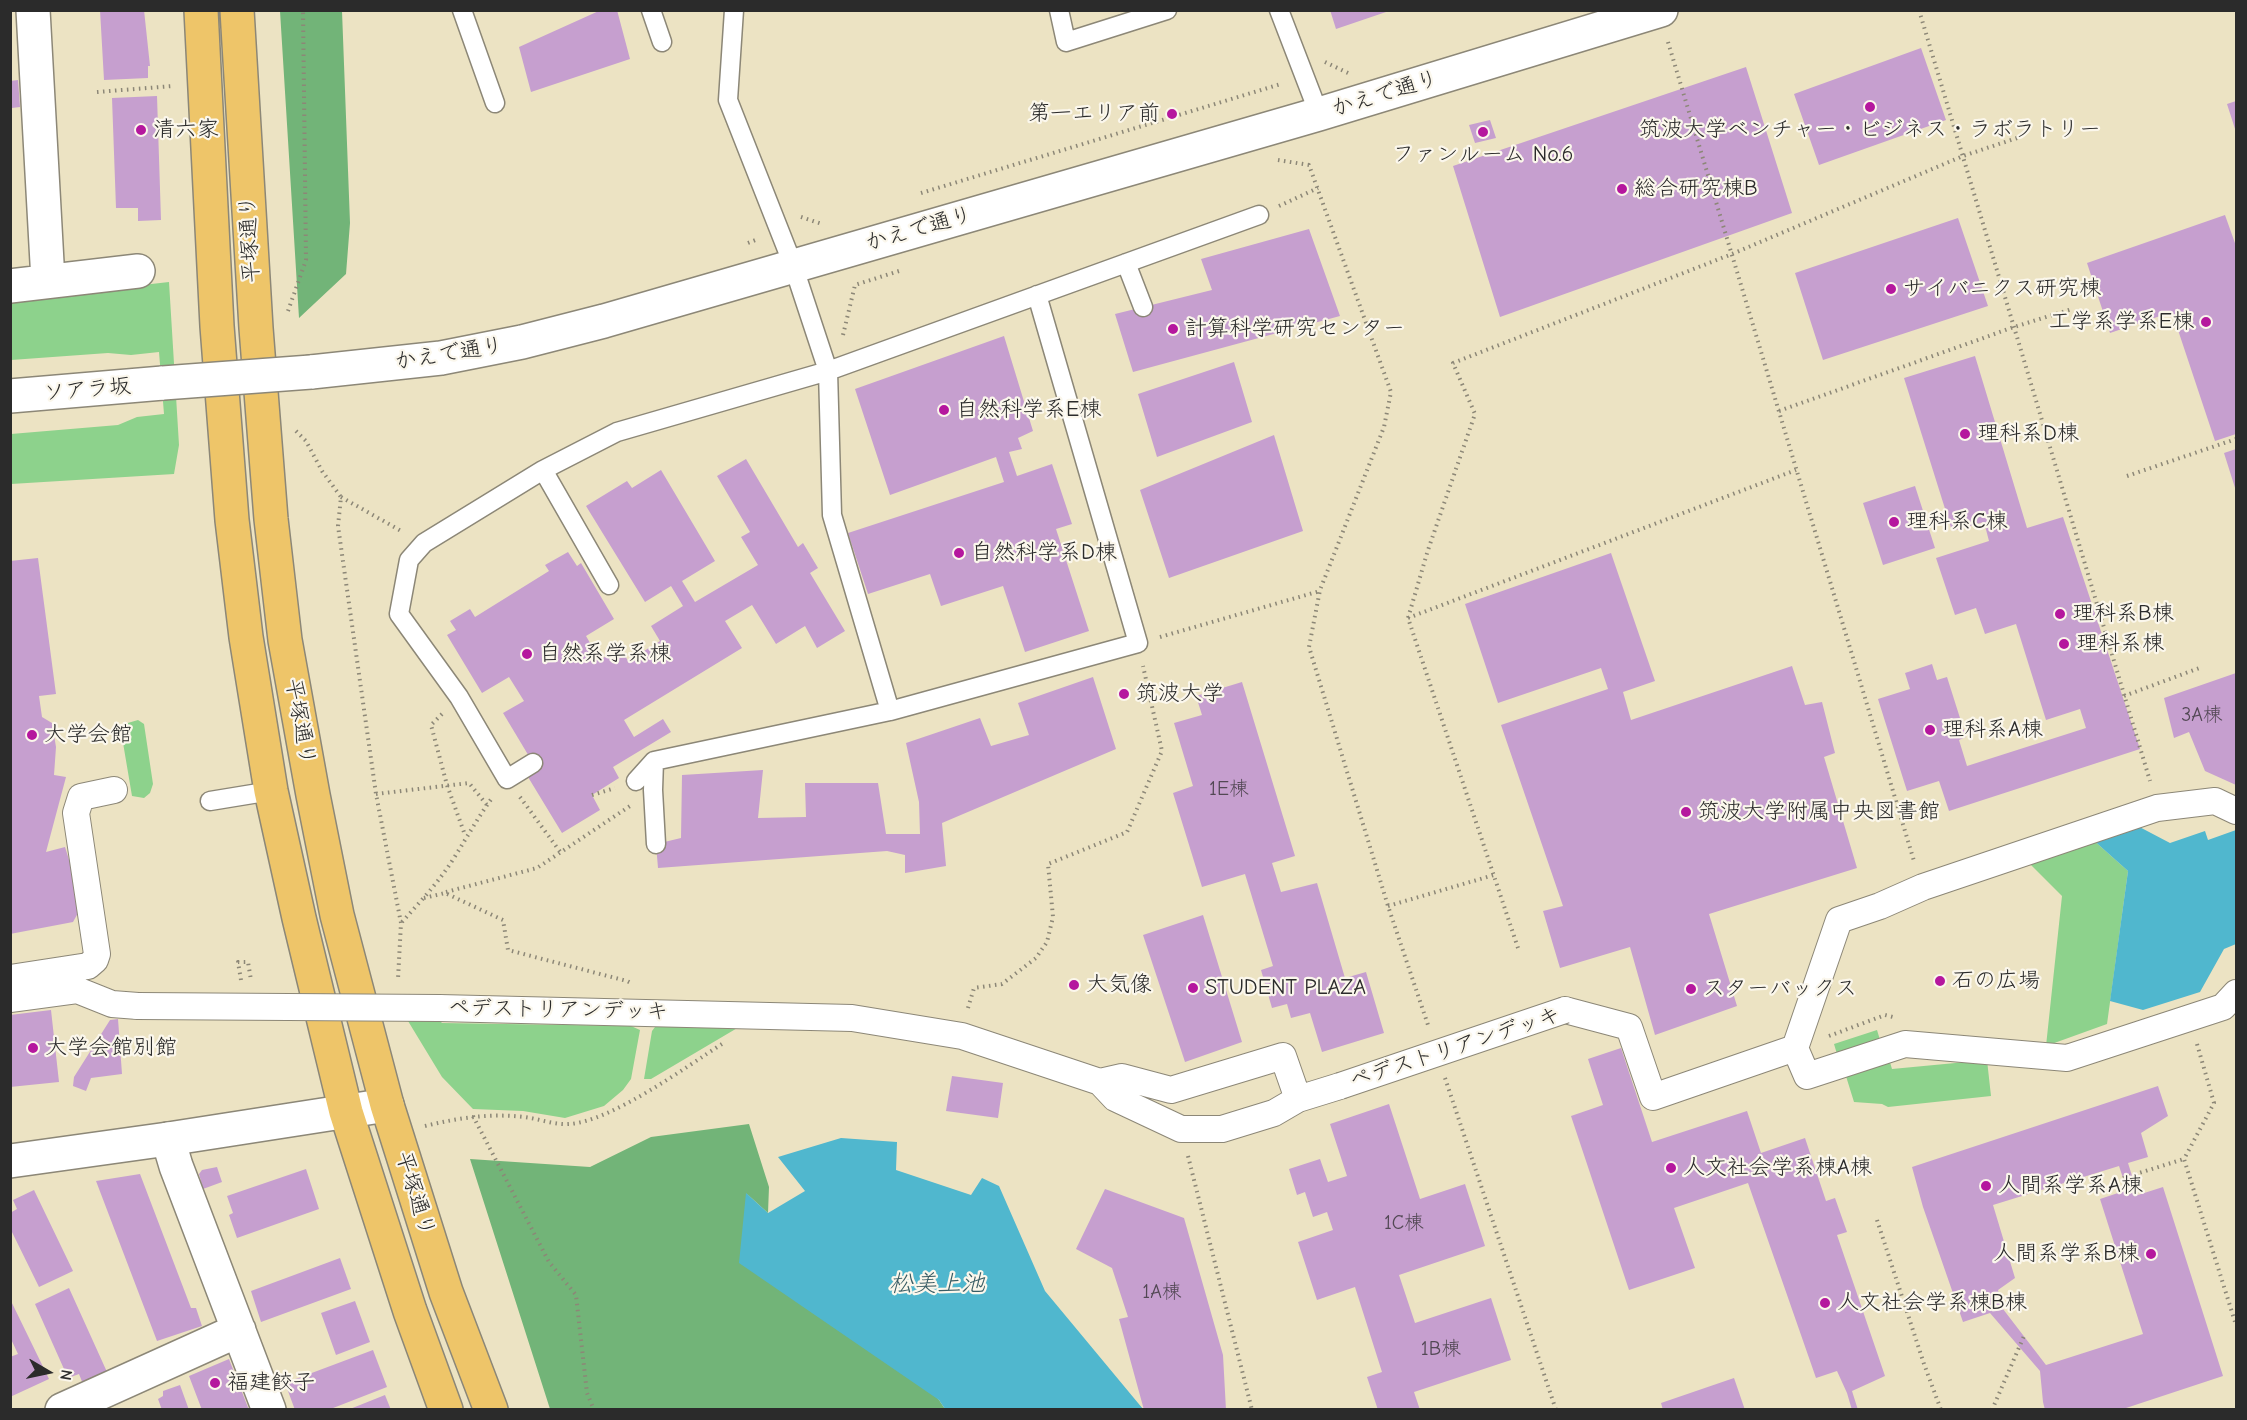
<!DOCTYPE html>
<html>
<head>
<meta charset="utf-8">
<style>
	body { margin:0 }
	#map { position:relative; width:2247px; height:1420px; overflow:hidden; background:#ece3c3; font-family:"Comic Neue",sans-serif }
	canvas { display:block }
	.frame { position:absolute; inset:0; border:12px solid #2b2b2b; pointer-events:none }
	.north { position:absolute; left:18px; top:1342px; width:60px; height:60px; -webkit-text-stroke:4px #fbf7ec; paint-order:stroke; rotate:99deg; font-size:16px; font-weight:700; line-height:24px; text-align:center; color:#2b2b2b }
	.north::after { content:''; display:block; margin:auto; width:21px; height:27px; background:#2b2b2b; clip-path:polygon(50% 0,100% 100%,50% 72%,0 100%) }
</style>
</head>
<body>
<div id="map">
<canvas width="2247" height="1420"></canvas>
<div class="frame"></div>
<div class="north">N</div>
</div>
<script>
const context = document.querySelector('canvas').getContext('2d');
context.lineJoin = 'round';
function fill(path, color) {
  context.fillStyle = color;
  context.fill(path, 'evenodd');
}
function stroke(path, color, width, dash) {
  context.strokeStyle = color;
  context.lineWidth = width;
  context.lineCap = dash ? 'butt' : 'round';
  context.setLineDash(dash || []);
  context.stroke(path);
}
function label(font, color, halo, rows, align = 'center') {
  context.font = font + ' "Comic Neue","Klee One",sans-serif';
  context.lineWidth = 4.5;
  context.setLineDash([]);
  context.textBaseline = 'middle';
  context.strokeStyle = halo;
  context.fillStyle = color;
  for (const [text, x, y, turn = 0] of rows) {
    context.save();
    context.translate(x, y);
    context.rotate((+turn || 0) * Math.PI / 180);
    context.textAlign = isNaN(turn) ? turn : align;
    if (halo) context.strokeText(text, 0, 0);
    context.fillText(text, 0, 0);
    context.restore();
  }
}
fill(new Path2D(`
	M169,282L179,445L174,474L11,484V434L118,425L137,417L164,414L159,352L131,355L108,353L11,360V300Z
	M138,720L144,724L153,784L150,793L144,798L132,796L121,731V725Z
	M2091,838L2128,871L2107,1024L2046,1046L2062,896L2027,861Z
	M408,1021H440L442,1023L631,1026L640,1030L631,1079L623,1090L604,1106L565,1118L523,1111L473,1109L442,1077Z
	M661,1024L739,1027L651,1079H644L652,1031L655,1027Z
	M1877,1030L1880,1040L1837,1054L1834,1044Z
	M1889,1059L1892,1069L1987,1060L1991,1096L1888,1107L1882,1104L1854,1102L1845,1073Z`), '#8dd28c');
fill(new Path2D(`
	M280,11H342L350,223L346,274L299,318Z
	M749,1124L769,1187L768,1213L746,1193L939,1400L945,1409H550L470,1159L590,1167L651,1137Z`), '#72b478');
fill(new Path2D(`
	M2130,822L2170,843L2205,831L2208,840L2236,830V944L2224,949L2200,992L2143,1010L2110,1001L2128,871L2091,838Z
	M841,1138L897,1142L896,1170L971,1195L982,1178L999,1186L1045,1291L1143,1409H945L939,1400L739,1263L746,1193L768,1213L805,1191L778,1157Z`), '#50b7ce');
fill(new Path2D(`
	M100,10H144L150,66H148V78L104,80Z
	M601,10H617L630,59L531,92L519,47Z
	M1330,10H1389V11L1336,29Z
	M1921,48L1946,120L1819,165L1794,94Z
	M1746,67L1792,213L1500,317L1453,166Z
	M18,80L20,107L12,108L10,81Z
	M157,96L161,220L138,221V208H116L112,98Z
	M2236,101V132L2227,104Z
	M1490,120L1496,138L1475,143L1469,125Z
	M2225,215L2236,246V434L2215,441L2172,312L2110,333L2087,263Z
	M1958,218L1988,306L1823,360L1795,273Z
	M1309,229L1340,316L1133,372L1115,314L1212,290L1201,259Z
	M1004,336L1033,431L1018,438L1022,449L1009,452L1017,476L1052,464L1072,524L1056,529L1089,631L1025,652L1003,586L941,606L930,574L868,594L848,533L1004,482L996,457L890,495L855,389Z
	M1975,356L2027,528L2063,517L2140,749L1949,811L1939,781L1907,791L1878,699L1910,689L1905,673L1932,664L1937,680L1947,677L1966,737L1959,740L1967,766L2086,728L2080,709L2046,720L2016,624L1985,634L1976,608L1955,615L1936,558L1989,541L1984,522L1952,531L1904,378Z
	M1234,362L1252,422L1157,457L1138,394Z
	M1274,435L1303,531L1169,578L1140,490Z
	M2236,449V491L2224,453Z
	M746,459L798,547L803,543L818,568L810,573L845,631L817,648L805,626L776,644L752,605L725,621L742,648L624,720L634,737L663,719L671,732L613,767L619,778L592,795L600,810L562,833L528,777L533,763L503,713L524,701L509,677L482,693L447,635L456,630L450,621L470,609L475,617L549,571L545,565L568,552L577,566L581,563L614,619L586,636L600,660L620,647L628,661L660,641L651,626L683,606L671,586L645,602L586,506L627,481L632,488L661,470L715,561L682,581L695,602L758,565L741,537L750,532L717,476Z
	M1915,486L1935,548L1883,565L1863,503Z
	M1611,553L1655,681L1623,692L1631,720L1792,666L1805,705L1822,702L1835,753L1824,757L1857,868L1709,914L1737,1006L1655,1035L1630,947L1560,968L1543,911L1563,906L1501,725L1608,689L1601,668L1498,703L1465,604Z
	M38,558L56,694L39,696L42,717L52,723L56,747L54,775L66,777L46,852L65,847L83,904L73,922L10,934V561Z
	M2236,673V785L2205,771L2189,732L2174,738L2164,698Z
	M1093,677L1116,749L942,823L946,866L905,873V855L887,851L658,868L656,844L681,838L682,775L763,770L758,818L806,817L805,783H878L886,834H920L919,802L906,743L980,718L991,746L1029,735L1018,703Z
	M1242,682L1295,856L1272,863L1281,892L1317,883L1345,978L1366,972L1384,1033L1322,1052L1310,1013L1291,1018L1287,1004L1272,1008L1261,970L1273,966L1245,874L1202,887L1173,793L1193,786L1174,723L1202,715L1196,696Z
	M1203,915L1242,1042L1185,1062L1143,935Z
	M51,1010L59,1082L10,1087V1015Z
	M118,1019L122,1074L91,1078L86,1091L73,1086L74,1077L110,1020Z
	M1621,1048L1652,1142L1747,1111L1761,1153L1805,1138L1826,1201L1835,1198L1847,1232L1837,1235L1885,1376L1852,1391L1858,1410H1852L1847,1393L1837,1371L1816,1378L1748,1183L1674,1208L1695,1268L1629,1290L1571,1116L1603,1105L1588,1059Z
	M952,1076L1003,1083L998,1118L946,1111Z
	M2158,1086L2168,1116L2141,1133L2148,1157L2128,1163L2138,1195L2163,1187L2223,1376L2120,1410H2045L2043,1402L2040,1371L1990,1313L1963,1322L1923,1207L1912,1167ZM2119,1166L2127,1190L2100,1199L2143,1334L2046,1365L2003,1309L1998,1290L2015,1278L1993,1205Z
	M1389,1104L1420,1199L1465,1184L1485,1246L1399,1275L1415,1323L1491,1298L1511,1360L1414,1392L1420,1410H1378L1367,1377L1382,1372L1355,1287L1317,1300L1298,1242L1333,1230L1327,1212L1313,1217L1305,1192L1297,1195L1289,1169L1320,1159L1328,1182L1347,1176L1330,1124Z
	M217,1167L222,1182L203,1189L199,1174L202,1170Z
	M306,1169L319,1209L237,1238L229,1215L233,1213L227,1196Z
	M140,1174L191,1308H196L202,1326L157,1341L96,1181Z
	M1105,1189L1184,1218L1223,1355L1226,1410H1144L1119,1319L1128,1317L1112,1268L1076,1249Z
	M34,1190L73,1271L39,1287L10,1228V1213L17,1209L13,1200Z
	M340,1258L351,1289L261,1322L251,1291Z
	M69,1288L107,1372L83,1384L79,1374L68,1378L35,1304Z
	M10,1299L49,1379L10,1397V1357L18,1354L10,1337Z
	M355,1301L370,1342L336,1355L321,1313Z
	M373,1350L387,1387L328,1410H295L285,1383Z
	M229,1359L249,1410H202L189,1376Z
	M1734,1378L1745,1410H1663L1661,1403Z
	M180,1385L189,1410H162L158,1399L163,1396V1391Z
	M385,1395L391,1410H350V1409Z`), '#c69fcf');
const service = new Path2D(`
	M462,10L495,103
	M651,10L662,42
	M1059,10L1066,42L1167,10
	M1279,10L1319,114
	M1126,263L1143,307
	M543,470L609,585
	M890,711L832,515L828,371L1259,215
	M654,761L653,790L656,844
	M533,763L507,779L459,697L399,614L409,560L424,543L543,470L617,432L828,371L793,265L728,100L734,10
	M636,781L654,761L890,711L1138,643L1037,295
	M210,801L271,791`);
const pedestrian = new Path2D(`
	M10,978L88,966L95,960L97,954L76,813L81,797L114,790
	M10,999L77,990L112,1004L138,1006
	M439,1008L852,1018L962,1036L1100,1082L1122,1077L1171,1090L1283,1056L1298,1099L1340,1086
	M1565,1010L1629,1027L1653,1097L1795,1048L1807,1076L1905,1044L2067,1058L2223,1007L2236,993
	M1795,1048L1839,920L1880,906L1923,887L2157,808L2215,801L2236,811
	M1100,1082L1115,1098L1181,1129H1222L1274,1113L1298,1099`);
const minor = new Path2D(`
	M33,10L48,281
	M10,286L138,271
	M168,1139L176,1166L269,1410
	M62,1410L239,1330`);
const tertiary = new Path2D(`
	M311,372L441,358L522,342L604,321L1319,114L1661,10
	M10,396L163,383
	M10,1161L168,1139L387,1105`);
const primary = new Path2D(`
	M201,10L217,326L232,520L246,637L271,791L299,918L346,1112L410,1311L446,1410
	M237,10L256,328L271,519L285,640L313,795L337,915L387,1105L446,1292L491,1410`);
stroke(service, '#8c8777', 21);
stroke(pedestrian, '#8c8777', 28);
stroke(minor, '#8c8777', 36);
stroke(tertiary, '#8c8777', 36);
stroke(primary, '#8c8777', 36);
stroke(new Path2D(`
	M1919,10L2150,781
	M1668,42L1914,861
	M1325,62L1348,73
	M97,92L173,86
	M1278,160L1309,165L1391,392L1384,427L1320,590L1309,647L1388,906L1429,1028
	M921,193L1281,84
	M1279,206L1318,188
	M801,217L822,224
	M748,243L758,239
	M288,311L306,260L303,10
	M843,335L855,285L899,271
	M1779,411L2014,327L2072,309
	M296,431L306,441L322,471L341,497L338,526L376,794L401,923L398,979
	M2127,476L2236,439
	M341,497L403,532
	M1408,618L1796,470
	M1160,637L1320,591
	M2124,696L2202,667
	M442,714L431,725L447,785L465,835
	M376,794L469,783L487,805
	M592,795L615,788
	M520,797L561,853
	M446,892L537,868L630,806
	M424,898L445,893L503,920L508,950L627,981L633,984
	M1388,906L1494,875
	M402,922C419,903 438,883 452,861C466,839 477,819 492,798
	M1518,948L1408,618L1428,550L1475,414L1453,363L1732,254L1963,156L2017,138
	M241,980L238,962H248L251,980
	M968,1008L974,988L1002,984L1036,958L1047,942L1053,917L1048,864L1127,832L1162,751L1143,666
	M1829,1036L1885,1015L1893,1017
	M2197,1044L2214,1103L2184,1159L2236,1325
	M1445,1078L1556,1410
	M473,1116L549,1262L576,1295L587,1393L594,1410
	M425,1126C458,1118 490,1113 524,1117C540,1119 554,1125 569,1124C610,1122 686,1067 722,1044
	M1188,1156L1252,1410
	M2123,1178L2184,1159
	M1877,1220L1924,1364L1941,1410
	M1992,1410L2024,1336`), '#8c8777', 4, [1.5, 4.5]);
stroke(service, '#fff', 18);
stroke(pedestrian, '#fff', 26);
stroke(minor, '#fff', 33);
stroke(tertiary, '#fff', 33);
stroke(primary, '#eec569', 33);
const pedestrianBridge = new Path2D(`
	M138,1006L439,1008
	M1340,1086L1565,1010`);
const tertiaryBridge = new Path2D(`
	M163,383L311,372`);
stroke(pedestrianBridge, '#8c8777', 28, []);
stroke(tertiaryBridge, '#8c8777', 36, []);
stroke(pedestrianBridge, '#fff', 26);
stroke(tertiaryBridge, '#fff', 33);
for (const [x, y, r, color] of [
	[1870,107,6,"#b5179e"],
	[1172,114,6,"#b5179e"],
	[141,130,6,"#b5179e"],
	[1483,132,6,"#b5179e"],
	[1622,189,6,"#b5179e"],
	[1891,289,6,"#b5179e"],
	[2206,322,6,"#b5179e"],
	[1173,329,6,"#b5179e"],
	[944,410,6,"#b5179e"],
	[1965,434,6,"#b5179e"],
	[1894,522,6,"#b5179e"],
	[959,553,6,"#b5179e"],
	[2060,614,6,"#b5179e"],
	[2064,644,6,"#b5179e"],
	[527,654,6,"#b5179e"],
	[1124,694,6,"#b5179e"],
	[1930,730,6,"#b5179e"],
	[32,735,6,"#b5179e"],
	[1686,812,6,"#b5179e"],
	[1940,981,6,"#b5179e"],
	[1074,985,6,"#b5179e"],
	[1193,988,6,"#b5179e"],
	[1691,989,6,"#b5179e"],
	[33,1048,6,"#b5179e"],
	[1671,1168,6,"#b5179e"],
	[1986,1186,6,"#b5179e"],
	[2151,1254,6,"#b5179e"],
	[1825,1303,6,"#b5179e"],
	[215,1383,6,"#b5179e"]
]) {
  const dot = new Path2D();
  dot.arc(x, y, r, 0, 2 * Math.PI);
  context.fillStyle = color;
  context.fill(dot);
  stroke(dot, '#fbf7ec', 2);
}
label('20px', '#524854', null, [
	["3A棟",2202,715],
	["1E棟",1229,789],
	["1C棟",1404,1223],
	["1A棟",1162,1292],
	["1B棟",1441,1349]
]);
label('22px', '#2b2b2b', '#fbf7ec', [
	["かえで通り",1385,94,-17],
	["かえで通り",919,229,-16],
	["平塚通り",250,239,-93],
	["かえで通り",449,354,-9],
	["ソアラ坂",87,390,-5],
	["平塚通り",300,722,80],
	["ペデストリアンデッキ",558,1010,1],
	["ペデストリアンデッキ",1455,1048,-18],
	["平塚通り",415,1194,73]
]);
label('22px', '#2b2b2b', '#fbf7ec', [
	["第一エリア前",1160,114,"right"],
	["清六家",153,130],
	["筑波大学ベンチャー・ビジネス・ラボラトリー",1870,130,"center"],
	["ファンルーム No.6",1483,155,"center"],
	["総合研究棟B",1634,189],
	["サイバニクス研究棟",1903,289],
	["工学系学系E棟",2194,322,"right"],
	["計算科学研究センター",1185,329],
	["自然科学系E棟",956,410],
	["理科系D棟",1977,434],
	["理科系C棟",1906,522],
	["自然科学系D棟",971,553],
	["理科系B棟",2072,614],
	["理科系棟",2076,644],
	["自然系学系棟",539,654],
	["筑波大学",1136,694],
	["理科系A棟",1942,730],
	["大学会館",44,735],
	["筑波大学附属中央図書館",1698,812],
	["石の広場",1952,981],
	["大気像",1086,985],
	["STUDENT PLAZA",1205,988],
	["スターバックス",1703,989],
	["大学会館別館",45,1048],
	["人文社会学系棟A棟",1683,1168],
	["人間系学系A棟",1998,1186],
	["人間系学系B棟",2139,1254,"right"],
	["人文社会学系棟B棟",1837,1303],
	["福建餃子",227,1383]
], 'left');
label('italic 24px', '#385c64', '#fbf7ec', [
	["松美上池",937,1284]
]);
</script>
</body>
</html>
